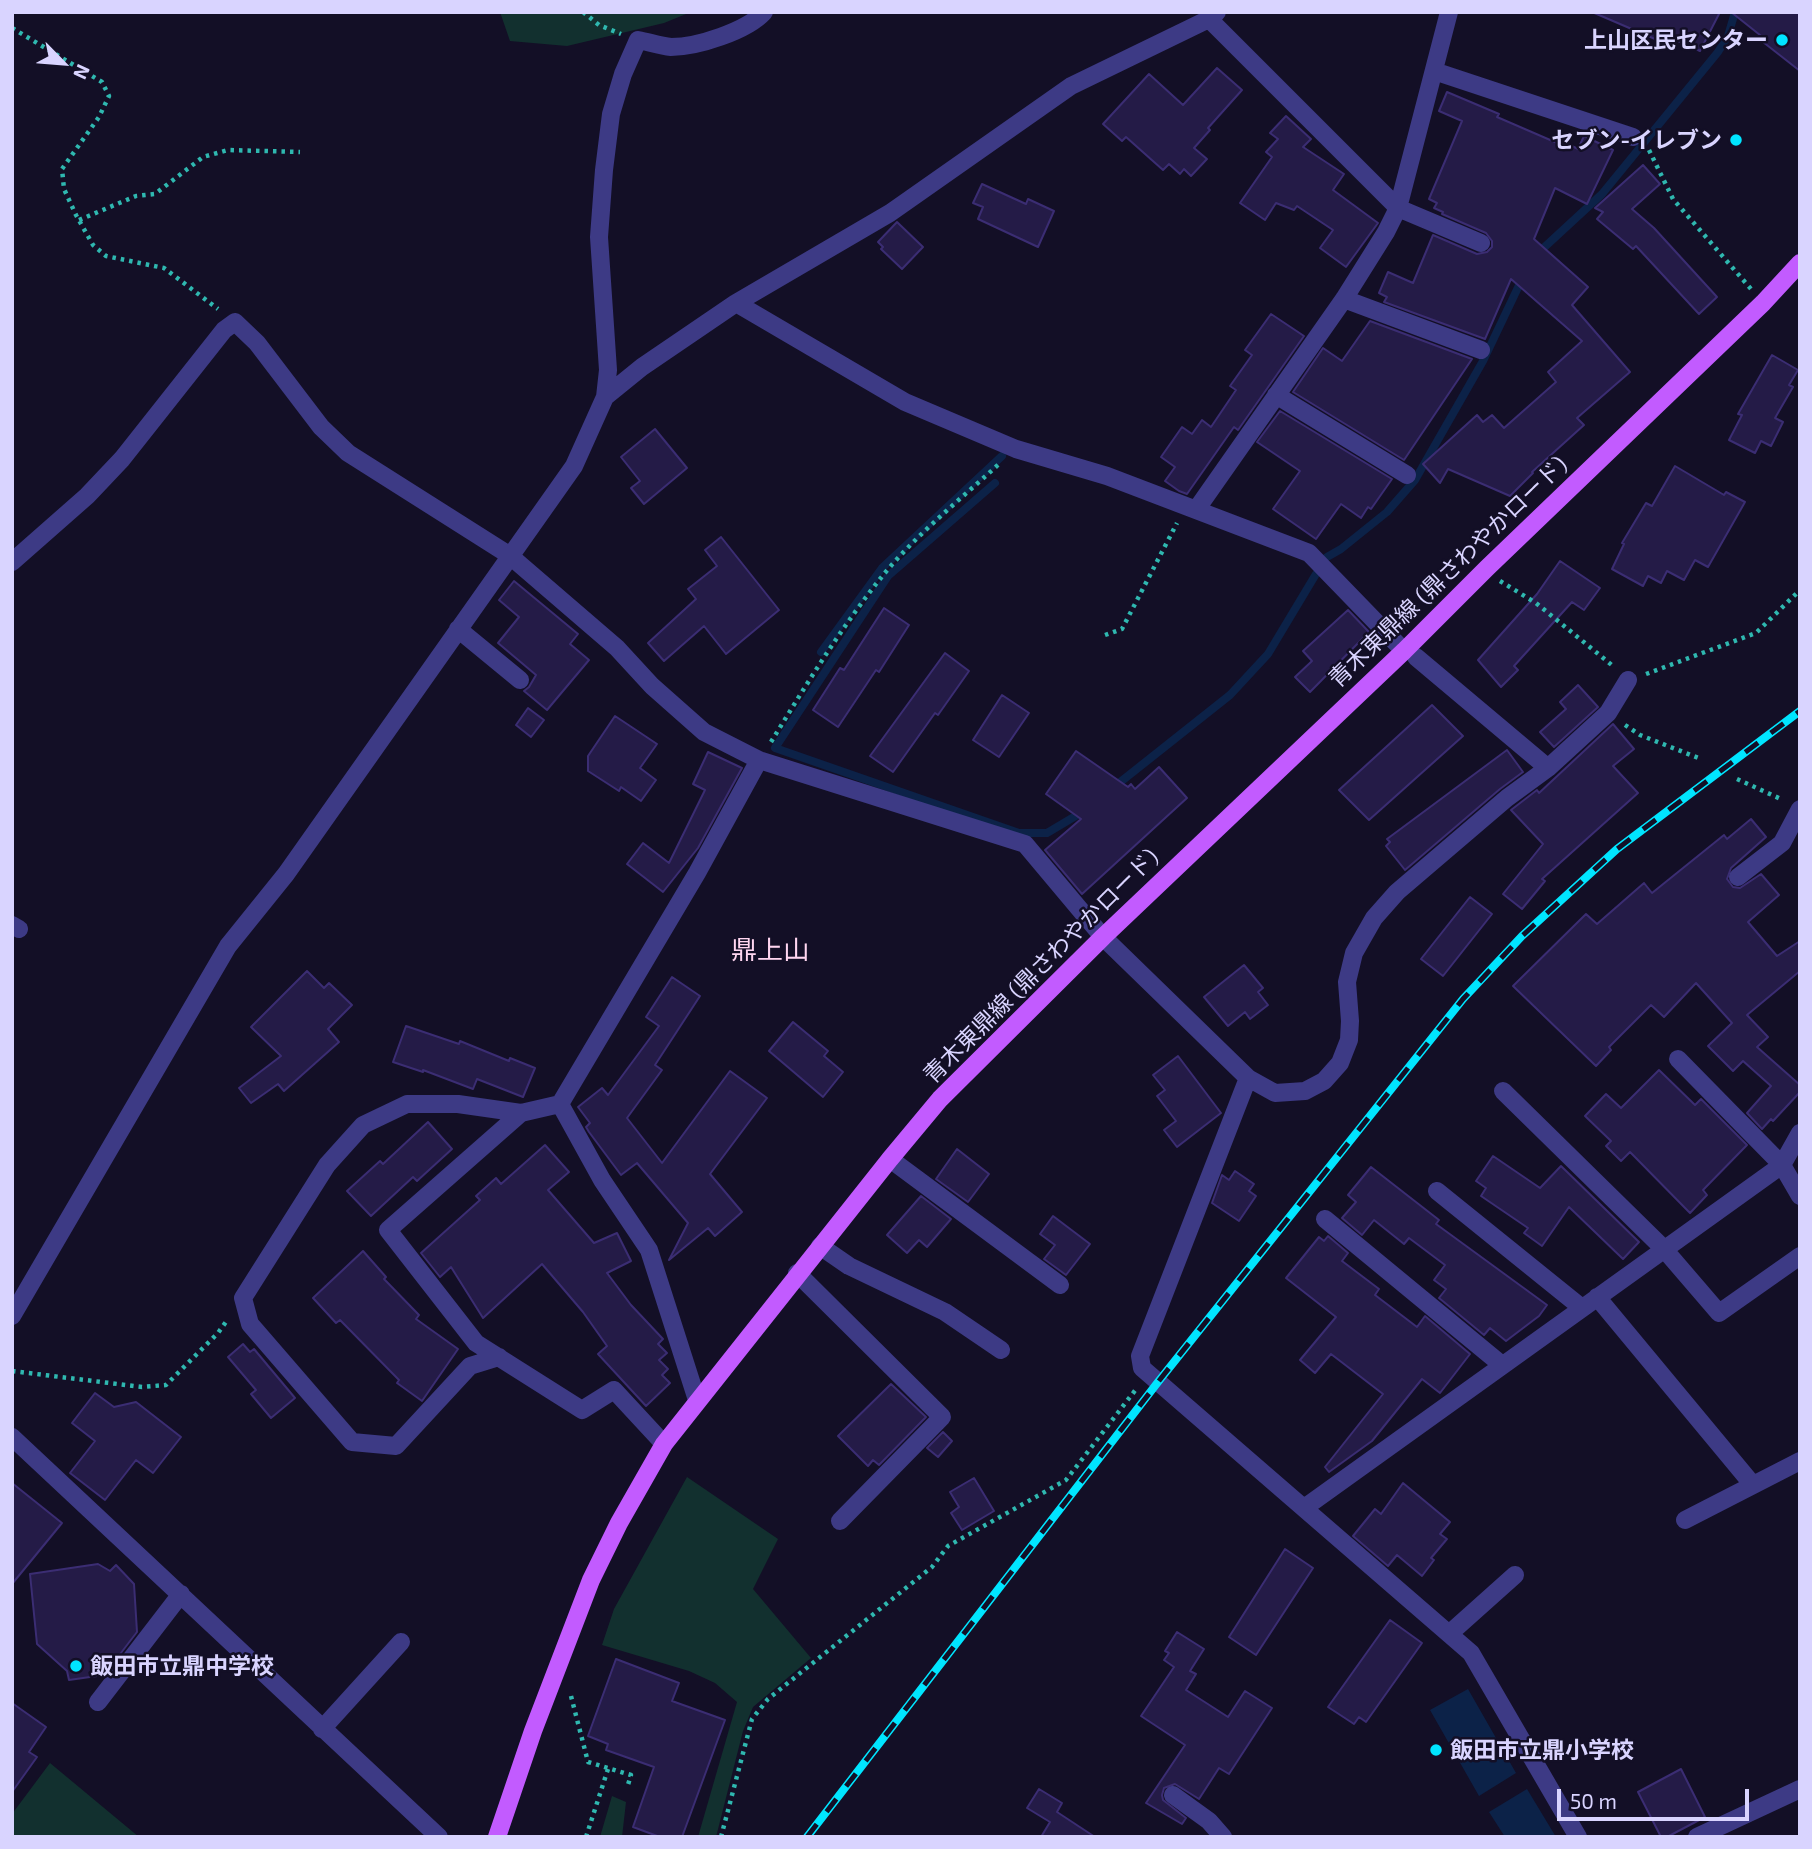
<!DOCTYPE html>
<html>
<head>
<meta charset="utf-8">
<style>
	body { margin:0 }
	#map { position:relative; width:1812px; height:1849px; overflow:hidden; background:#130f26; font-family:"Exo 2",sans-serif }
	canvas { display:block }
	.frame { position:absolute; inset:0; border:14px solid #d9d4ff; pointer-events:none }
	.north { position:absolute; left:28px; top:28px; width:70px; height:70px; -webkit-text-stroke:5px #130f26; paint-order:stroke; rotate:115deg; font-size:19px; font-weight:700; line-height:28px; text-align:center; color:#d9d4ff }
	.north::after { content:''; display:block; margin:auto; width:24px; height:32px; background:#d9d4ff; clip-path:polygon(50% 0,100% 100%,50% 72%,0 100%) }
	.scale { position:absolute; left:1557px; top:1789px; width:192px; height:32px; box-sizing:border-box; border:4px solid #d9d4ff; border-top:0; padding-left:9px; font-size:21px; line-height:24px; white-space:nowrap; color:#d9d4ff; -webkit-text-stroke:5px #130f26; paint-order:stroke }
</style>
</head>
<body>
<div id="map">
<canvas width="1812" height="1849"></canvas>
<div class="frame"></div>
<div class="north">N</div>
<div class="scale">50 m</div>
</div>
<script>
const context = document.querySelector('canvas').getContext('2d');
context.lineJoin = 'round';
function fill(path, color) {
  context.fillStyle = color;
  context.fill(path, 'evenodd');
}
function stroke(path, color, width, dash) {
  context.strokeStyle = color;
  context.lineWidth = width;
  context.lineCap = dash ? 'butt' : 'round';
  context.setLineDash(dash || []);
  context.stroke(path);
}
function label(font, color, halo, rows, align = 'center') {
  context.font = font + ' "Exo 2","Noto Sans JP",sans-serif';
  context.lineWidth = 5;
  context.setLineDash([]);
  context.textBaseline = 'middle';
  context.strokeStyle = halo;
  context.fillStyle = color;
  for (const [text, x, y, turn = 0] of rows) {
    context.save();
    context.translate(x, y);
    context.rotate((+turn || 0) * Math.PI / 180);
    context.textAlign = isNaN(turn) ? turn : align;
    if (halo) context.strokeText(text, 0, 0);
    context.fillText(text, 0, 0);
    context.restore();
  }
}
fill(new Path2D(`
	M500,12H691L664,23L567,46L510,41Z
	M687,1477L778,1539L753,1589L811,1658L753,1707L743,1731L716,1837H698L737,1702L715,1683L689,1671L602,1645L614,1609Z
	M50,1763L139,1837H12V1814Z
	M612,1796L626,1802L622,1837H600Z`), '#12302f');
fill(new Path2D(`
	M1468,1689L1516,1773L1479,1796L1430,1710Z
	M1527,1789L1556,1837H1505L1489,1812Z`), '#0c2248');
stroke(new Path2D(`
	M1537,254L1602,194L1718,52L1728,36L1735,12
	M995,483L888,576L775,748L1019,833H1047L1084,811
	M1327,557L1341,549L1387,512L1415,480L1483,361L1523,277
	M821,652L882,568L1002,456
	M1114,787L1230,695L1268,654L1316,574`), '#0c2248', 8);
const building = new Path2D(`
	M1592,12H1720L1700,51L1665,35L1662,42Z
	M1731,12H1800V71L1763,42L1765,39Z
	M1217,68L1242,90L1208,128L1210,130L1194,148L1207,159L1191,176L1184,169L1180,174L1169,164L1163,170L1126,137L1122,141L1103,124L1149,74L1183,105Z
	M1447,92L1499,114L1497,117L1571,149L1572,146L1578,149L1584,136L1613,150L1587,204L1555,188L1534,239L1588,287L1572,305L1630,372L1577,418L1584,425L1532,472L1533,473L1510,496L1448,469L1440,483L1423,464L1477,415L1483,422L1492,415L1504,428L1556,382L1548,372L1582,341L1511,279L1485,339L1384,302L1387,297L1379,293L1388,272L1413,283L1433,235L1477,254L1487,252L1492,247V241L1486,233L1442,214L1443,212L1434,208L1437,203L1429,199L1462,121L1439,111Z
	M1286,116L1311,139L1303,147L1344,174L1333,190L1378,223L1346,267L1320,248L1333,230L1297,206L1294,210L1276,203L1265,220L1240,203L1272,157L1266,152L1278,139L1270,133Z
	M1643,165L1660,184L1632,209L1654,228L1717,297L1699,314L1636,246L1633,249L1597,219L1603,212L1595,208Z
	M982,184L1026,204L1028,199L1054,211L1038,247L978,219L983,207L973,203Z
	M897,222L923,247L902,269L881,249L883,247L878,242Z
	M1271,314L1304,336L1238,430L1234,427L1187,494L1179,491L1165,481L1175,467L1161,457L1182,427L1192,434L1202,420L1211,427L1236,390L1230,386L1252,355L1245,350Z
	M1370,321L1472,359L1404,460L1293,392L1323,348L1342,361Z
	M1772,355L1798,370L1789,385L1793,387L1775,418L1783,422L1771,446L1761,441L1755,453L1729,440L1742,415L1738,414Z
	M1280,411L1392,479L1371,509L1368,507L1361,518L1341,504L1316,539L1273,509L1300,471L1257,442Z
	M655,429L687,468L644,504L631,488L640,481L621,457Z
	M1675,466L1724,495L1726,492L1745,502L1708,567L1695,560L1684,580L1667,571L1661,583L1648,576L1643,586L1612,569L1624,544L1622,543L1646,503L1652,506Z
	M721,537L779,610L726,654L704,626L664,661L648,643L696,599L688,589L717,566L705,550Z
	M1560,561L1600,588L1584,610L1572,602L1514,666L1518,670L1501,687L1478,660L1537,594Z
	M514,581L578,634L570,644L589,660L547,710L524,691L529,687L536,675L498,643L519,617L499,600Z
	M884,608L909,625L879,672L876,670L838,727L813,710L840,668L844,670Z
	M1348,610L1369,632L1310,692L1295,677L1312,661L1303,651Z
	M945,653L969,671L938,715L935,713L893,772L870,756Z
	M1578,685L1598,707L1554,747L1540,732L1566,709L1560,702Z
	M1002,695L1029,713L999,757L973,740Z
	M1432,705L1463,736L1369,820L1339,790Z
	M528,708L544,720L531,737L516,725Z
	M615,716L657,744L640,768L656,780L641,801L621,787L619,791L588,771V756Z
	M1613,724L1634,749L1613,766L1638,793L1542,879L1545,881L1522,909L1503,894L1543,844L1511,810L1537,790L1539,793Z
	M1507,750L1523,772L1500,789L1405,870L1386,846L1390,842L1387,839Z
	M1076,751L1128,787L1131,784L1135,789L1159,767L1187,798L1082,894L1045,850L1081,819L1046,794Z
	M708,752L742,768L698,848L663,892L627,864L643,843L669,863L705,790L693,784Z
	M1751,819L1766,837L1731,868L1727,879L1733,887L1740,888L1761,874L1779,895L1748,922L1777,956L1800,941V971L1747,1015L1768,1037L1757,1047L1800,1085V1092L1773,1121L1771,1119L1762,1129L1747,1113L1771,1086L1743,1061L1733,1071L1708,1046L1732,1023L1696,983L1664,1017L1651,1005L1609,1047L1611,1050L1596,1066L1513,986L1586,914L1597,924L1644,883L1652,893L1724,835L1727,839Z
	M1470,897L1492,914L1443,976L1421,959Z
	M1244,965L1263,988L1258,992L1268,1005L1250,1019L1245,1012L1228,1026L1204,997Z
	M307,971L324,988L329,983L352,1005L328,1029L339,1042L284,1091L278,1084L251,1103L239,1088L281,1056L251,1027Z
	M672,977L700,996L655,1065L662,1070L627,1118L662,1163L730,1071L767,1098L710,1174L742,1212L715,1236L708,1228L669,1260L688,1223L637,1163L621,1175L589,1132L586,1127L590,1123L578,1107L602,1088L608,1095L659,1026L646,1017Z
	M793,1022L828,1051L824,1056L843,1072L823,1097L769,1051Z
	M406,1026L459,1044L460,1041L509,1061L510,1058L535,1068L523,1097L477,1079L473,1089L423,1070V1072L393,1062Z
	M1178,1056L1221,1113L1177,1147L1164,1130L1176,1121L1157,1096L1165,1090L1153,1075Z
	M1659,1070L1695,1105L1701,1099L1747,1145L1703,1190L1707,1195L1690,1213L1630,1152L1621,1161L1606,1146L1611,1141L1585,1116L1606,1094L1621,1108Z
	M428,1122L452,1149L417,1181L413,1177L371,1216L347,1191L380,1161L383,1164Z
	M545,1145L569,1172L548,1190L594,1243L617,1233L631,1261L607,1273L631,1305L663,1339L658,1344L667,1353L659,1360L668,1369L662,1375L670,1383L646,1406L598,1354L607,1346L583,1312L542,1264L483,1318L451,1267L440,1277L421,1253L480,1200L476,1196L496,1178L501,1184Z
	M957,1149L989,1174L968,1202L936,1179Z
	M1493,1156L1540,1188L1561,1166L1639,1242L1623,1259L1569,1207L1542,1246L1524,1233L1528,1228L1481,1196L1486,1188L1476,1181Z
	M1371,1167L1439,1220L1436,1224L1547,1305L1539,1316L1506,1341L1490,1328L1484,1335L1439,1298L1446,1289L1434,1280L1445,1265L1409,1238L1404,1244L1374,1220L1362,1235L1342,1218L1356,1202L1348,1195Z
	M1235,1171L1254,1184L1249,1191L1256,1196L1239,1221L1212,1203L1222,1175L1229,1180Z
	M921,1196L951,1219L927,1247L919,1240L907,1253L887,1235Z
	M1053,1216L1090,1244L1066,1275L1044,1259L1055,1245L1040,1234Z
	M1328,1236L1348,1253L1342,1261L1379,1289L1375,1295L1417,1327L1425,1316L1470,1354L1440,1393L1422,1379L1372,1441L1329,1472L1325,1467L1383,1394L1331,1354L1315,1373L1300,1360L1336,1317L1286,1278L1319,1237L1324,1241Z
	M363,1251L386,1277L384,1279L419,1315L416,1319L458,1349L422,1401L397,1383L399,1380L340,1320L336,1323L313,1298Z
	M243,1344L250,1352L254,1349L295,1398L271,1418L251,1394L256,1390L228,1357Z
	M891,1384L926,1417L879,1465L873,1460L868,1466L838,1436Z
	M95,1393L114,1407L136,1402L181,1437L153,1473L136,1460L105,1500L70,1473L95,1441L72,1423Z
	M943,1432L952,1441L938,1457L927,1448Z
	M974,1478L994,1511L962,1530L951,1513L959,1507L950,1492Z
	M12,1483L62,1523L12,1584Z
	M1403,1483L1450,1522L1440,1534L1447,1539L1431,1558L1434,1560L1422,1576L1397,1555L1388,1566L1353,1536L1375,1509L1381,1514Z
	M1285,1549L1313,1568L1256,1655L1229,1637Z
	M98,1564L110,1571L116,1565L134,1584L137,1632L104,1675L69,1680L67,1671L37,1644L30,1574Z
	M1390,1620L1422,1643L1366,1722L1359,1717L1354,1724L1328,1707Z
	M1177,1632L1204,1649L1190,1671L1196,1674L1186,1690L1228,1717L1245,1691L1272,1708L1229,1774L1219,1768L1199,1799L1175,1784L1164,1788L1162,1795L1163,1800L1186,1818L1182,1824L1146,1803L1185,1745L1141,1716L1174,1667L1164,1660L1169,1653L1165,1651Z
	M616,1659L679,1683L672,1701L725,1720L682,1837H660L633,1827L654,1767L606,1750L608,1744L588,1736Z
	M12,1703L46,1727L29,1752L37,1757L12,1792Z
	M1681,1769L1705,1817L1667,1837H1661L1638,1792Z
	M1039,1789L1062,1803L1057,1812L1095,1837H1041L1050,1822L1027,1808Z`);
fill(building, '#241b47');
stroke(building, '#3b2d73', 2);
stroke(new Path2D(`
	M583,12L599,25L621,34
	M12,28L102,82L109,96L99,117L62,169L64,189L76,215L93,245L106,256L164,268L218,309
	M1649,150L1673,199L1751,289
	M79,220L136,196L155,194L203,157L228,150L300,152
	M1500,581L1536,603L1613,666
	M1105,635L1122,629L1177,523
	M1646,674L1756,633L1800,590
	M1625,725L1640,735L1701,759
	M771,742C806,685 842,626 884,574C918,533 961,499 1000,463
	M1737,779L1783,800
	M12,1371L142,1387L166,1385L218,1333L228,1319
	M571,1696L588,1762L631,1775L627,1788
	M586,1837L608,1769
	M721,1837L752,1719L768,1699L932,1567L948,1546L1066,1480L1137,1388`), '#2fb8b0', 4.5, [3.5, 5]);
stroke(new Path2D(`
	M1209,19L1398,208L1481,243
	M1434,71L1633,137
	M1344,299L1481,350
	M736,303L905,402L1016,449L1107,476L1309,553L1404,651
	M1276,395L1407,475
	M605,397L642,367L736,303L890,213L1071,86L1209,19L1217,12
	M1196,510L1344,299L1386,232L1398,208L1449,12
	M12,562L87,496L122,459L224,330L235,322L257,343L321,427L348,453L509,555L617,648L652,686L704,732L759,760L1025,844L1103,937L1248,1078L1275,1093L1305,1091L1324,1081L1340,1063L1349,1040L1350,1021L1347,982L1354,953L1374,918L1397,892L1507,798L1548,768L1608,713L1628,680
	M458,629L520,680
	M1416,657L1548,768
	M1738,877L1782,843L1800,809
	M12,925L19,929
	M1678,1059L1782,1165L1800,1196
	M1248,1078L1140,1356L1142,1368L1471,1653L1578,1837
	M1503,1091L1664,1249L1719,1313L1800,1256
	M560,1104L602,1180L649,1250L697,1400
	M521,1113L388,1230L476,1343L582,1410L614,1390L664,1444
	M890,1159L1060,1285
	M1437,1191L1582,1308
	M1325,1219L1502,1365
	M820,1246L849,1266L945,1312L1001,1350
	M797,1273L942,1417L840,1521
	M1597,1297L1753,1485
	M12,1316L228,946L286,874L574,466L605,397L608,370L599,237L604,170L611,114L623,74L638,40C649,42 660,46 671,47C697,47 747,31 764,12
	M499,1357L470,1366L396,1446L352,1442L250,1324L243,1298L327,1165L363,1125L407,1104H458L521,1113L560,1104L697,873L759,760
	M12,1437L439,1837
	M1304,1508L1782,1165L1800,1133
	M1685,1520L1800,1461
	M1449,1634L1515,1575
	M98,1702L181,1594
	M322,1729L401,1642
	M1173,1795L1209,1821L1223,1837
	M1697,1837L1800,1789`), '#3d3a85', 18);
stroke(new Path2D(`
	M497,1837L533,1731L591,1580L619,1523L664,1444L890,1159L940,1099L1103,937L1404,651L1487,568L1763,303L1800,263`), '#c25bff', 18);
const rail = new Path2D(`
	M807,1837L1158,1382L1463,999L1522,936L1617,849L1800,711`);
stroke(rail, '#00e5ff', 8);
stroke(rail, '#130f26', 5, [16]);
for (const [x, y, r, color] of [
	[1782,40,7,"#00e5ff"],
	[1736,140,7,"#00e5ff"],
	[76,1666,7,"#00e5ff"],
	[1436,1750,7,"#00e5ff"]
]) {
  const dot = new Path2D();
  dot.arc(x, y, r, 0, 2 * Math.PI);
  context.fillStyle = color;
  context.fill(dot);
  stroke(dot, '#130f26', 2.5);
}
label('bold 23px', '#d9d4ff', '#130f26', [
	["上山区民センター",1768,40],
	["セブン-イレブン",1722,140],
	["飯田市立鼎中学校",90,1666,"left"],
	["飯田市立鼎小学校",1450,1750,"left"]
], 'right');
label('23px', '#d9d4ff', '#130f26', [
	["青木東鼎線 (鼎さわやかロード)",1448,572,-44],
	["青木東鼎線 (鼎さわやかロード)",1041,966,-45]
]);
label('26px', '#ffd6f0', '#130f26', [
	["鼎上山",770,950]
]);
</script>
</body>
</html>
